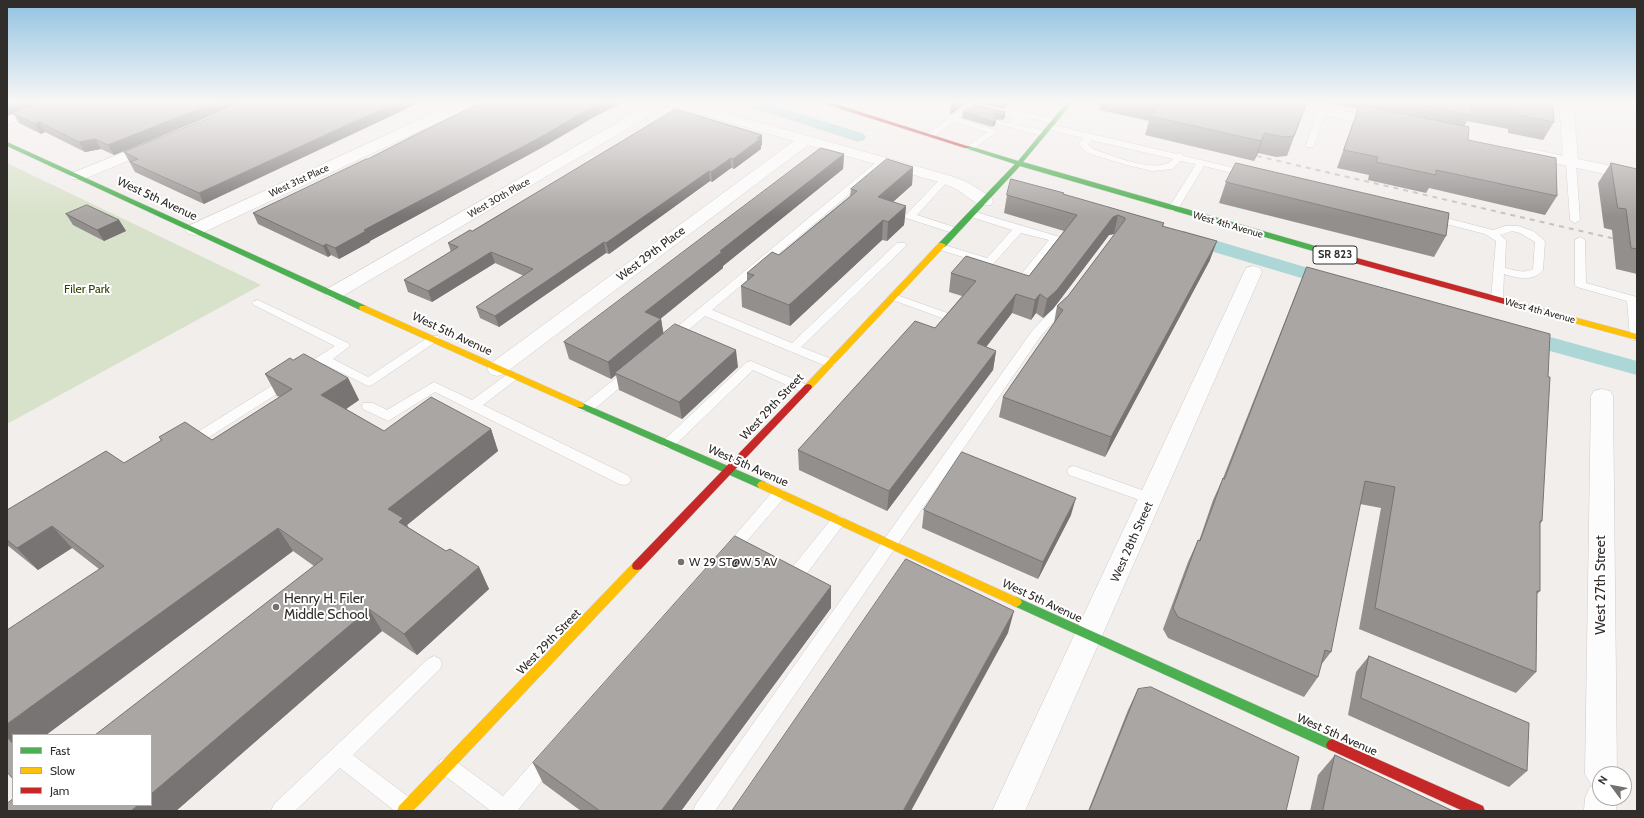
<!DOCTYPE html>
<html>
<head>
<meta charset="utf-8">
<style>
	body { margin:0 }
	#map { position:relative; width:1644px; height:818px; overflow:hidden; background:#f2eeec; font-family:Cabin,sans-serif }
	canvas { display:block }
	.frame { position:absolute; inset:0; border:8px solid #312d2b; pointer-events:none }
	.legend { position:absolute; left:12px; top:734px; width:140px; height:72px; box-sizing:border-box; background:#fff; border:1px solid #adabaa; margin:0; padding:5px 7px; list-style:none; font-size:12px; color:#312d2b }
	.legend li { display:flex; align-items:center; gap:8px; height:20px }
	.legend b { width:20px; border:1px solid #adabaa }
	.north { position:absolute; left:1592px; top:766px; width:40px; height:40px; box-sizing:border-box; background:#fff; border:1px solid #adabaa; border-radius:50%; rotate:302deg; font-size:11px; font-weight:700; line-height:16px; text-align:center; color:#312d2b }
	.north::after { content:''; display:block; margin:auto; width:14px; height:18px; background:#75716f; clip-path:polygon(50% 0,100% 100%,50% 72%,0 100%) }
</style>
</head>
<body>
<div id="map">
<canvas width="1644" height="818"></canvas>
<div class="frame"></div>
<ul class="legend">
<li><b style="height:5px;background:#4caf50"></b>Fast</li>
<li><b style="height:5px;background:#ffc107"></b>Slow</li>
<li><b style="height:5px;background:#c62828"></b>Jam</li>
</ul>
<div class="north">N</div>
</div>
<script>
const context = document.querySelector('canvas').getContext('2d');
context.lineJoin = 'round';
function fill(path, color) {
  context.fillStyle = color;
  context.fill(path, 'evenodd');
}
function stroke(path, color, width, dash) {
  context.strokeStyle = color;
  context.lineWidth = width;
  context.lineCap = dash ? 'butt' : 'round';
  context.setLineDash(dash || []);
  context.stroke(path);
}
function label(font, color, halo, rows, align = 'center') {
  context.font = font + ' Cabin,sans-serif';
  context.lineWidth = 4;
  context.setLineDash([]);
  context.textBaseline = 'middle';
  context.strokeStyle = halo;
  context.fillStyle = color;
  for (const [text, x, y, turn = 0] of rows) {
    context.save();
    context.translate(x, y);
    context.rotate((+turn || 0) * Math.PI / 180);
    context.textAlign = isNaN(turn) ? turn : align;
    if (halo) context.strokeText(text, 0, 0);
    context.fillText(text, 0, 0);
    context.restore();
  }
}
fill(new Path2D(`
	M7,163L261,285L7,424Z`), '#d8e1c9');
fill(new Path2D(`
	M741,102H764L864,134L866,137L864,140L858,142L852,140L743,105Z
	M1184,231L1342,278L1345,282L1342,286L1335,288L1177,241L1174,237L1177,233Z
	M1518,328L1637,361V375L1510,340L1507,335L1510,330Z`), '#add7d6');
const lane = new Path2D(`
	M1012,102H1021L1014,110L1057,119L1058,121L1054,124L1024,117L1018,125L1046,131L1047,133L1043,136L996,124V120L1010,123L1014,118L973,108L959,118L998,131L972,150H966L965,148L987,132L954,122L933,137H927L926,135L969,103L1004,111Z
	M1049,102H1066L1071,105L1067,107Z
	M1322,108L1326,111L1314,145L1313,147H1307L1306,145L1318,111Z
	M1049,124L1177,154L1180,153L1184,156L1251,172L1253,174L1248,177L1204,166L1178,209L1173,212L1168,209L1196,164L1181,161L1172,169L1152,171L1127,165L1087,153L1079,144L1083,138L1046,129L1045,127ZM1091,140L1173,159C1158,176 1112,155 1093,149L1088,144Z
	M883,158L886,159V163L712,310L792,343L897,243H905L906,245L905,247L801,347L834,360L836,363L834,366H826L705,316L674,342H666L664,339L666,336L880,159Z
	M1571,160L1576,163L1580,220L1575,223L1570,220L1566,163Z
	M945,176L948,177V181L917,215L960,229L961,231L956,234L906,218L905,216L942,177Z
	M972,211L1060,237L1061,239L1022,287H1014L1012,285L1014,283L1049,240L1021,233L993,264L989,265L937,249L936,247L937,245L941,244L987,258L1012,230L968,216L967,214Z
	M1431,214L1493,230L1505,226H1518L1533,231L1545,241L1543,270C1534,282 1517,278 1504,274L1503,299L1497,302L1493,301L1491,299L1496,241L1485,234L1427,219L1426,217L1427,215ZM1512,231L1520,233L1535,242L1533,269C1525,274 1513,270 1505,268L1506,240L1500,235Z
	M1580,237L1585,240L1586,283L1637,297V340H1632L1630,337L1627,301L1577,287L1575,285V240Z
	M894,294L950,314L952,316L950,318H942L890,299L888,297Z
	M1066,298L1072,301L1040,337L715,811H693L696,804L1032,331L1062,299Z
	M258,300L348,343L350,346L333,359L368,377L430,336H438L440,339L372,385L368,386L324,364L206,439H196L194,436L196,433L335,346L254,305L252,303L254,301Z
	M751,361L810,386L812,389L810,392H802L753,370L673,447L668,449L663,447L661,444L663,441L747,362Z
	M631,368L635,369L637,372L635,375L592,411H582L581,408L582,405L627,369Z
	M513,372L517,373L519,376L517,379L483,405L629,476L631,480L629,484L624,485L619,484L435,392L388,421L363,409L362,406L363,403H373L387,410L434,382L472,400L509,373Z
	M1074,466L1156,495L1158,499L1156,503L1151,504L1069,475L1067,471L1069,467Z
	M779,489L784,490L786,494L784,498L734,556L729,558L724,556L721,552L724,548L774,490Z
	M838,515L843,517L845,521L843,525L802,580L796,581L790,580L788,575L790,570L833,517Z
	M434,656L440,659L442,664L440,669L353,755L414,801L417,808L415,811H395L340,768L295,811H271L274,804L428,659Z
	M549,749L556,752L558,758L556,764L517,811H491L440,772L438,766L440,760L447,757L454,760L503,796L542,752Z`);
const street = new Path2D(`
	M47,102H68L66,105L7,125V116Z
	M458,102H477L475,105L200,234L194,235L188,234L185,230L188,226Z
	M653,102H687L951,176L967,182L991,197L993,201L991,205C976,208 967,194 954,188C950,186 944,184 939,182L808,145L504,374L497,376L490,374L487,369L490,364L794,141L668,105L341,297L334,299L327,297L325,293L327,289Z
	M1274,102H1303L1383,119L1388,120L1390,123L1388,126L1383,127L1281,106L1276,105Z
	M1559,102H1573L1578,159L1637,171V181L1522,156L1519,153L1522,150L1527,148L1563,156Z
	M1598,102L1637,104V112L1600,105Z
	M154,140L159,142L162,145L159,148L84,179H72L70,176L72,173Z
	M1253,266L1260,268L1262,272L1025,811H992L1244,272L1246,268Z
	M1602,389L1610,391L1613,396L1617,774H1600V798H1617L1616,811H1584L1585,798L1590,787L1592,786L1585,774L1591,396L1594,391Z`);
const fast = new Path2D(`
	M1067,102H1073L1023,162L1357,258L1358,260L1357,262H1351L1020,166L945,247H939V243L1015,164L965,148V146H969L1018,161Z
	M7,142L366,306L367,308L363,310H360L7,146Z
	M580,402L765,482L767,485L765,488H759L577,407L576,405L577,403Z
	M1016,597L1336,741L1338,745L1336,749L1332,751L1328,749L1012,605L1010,602L1012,599Z`);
const slow = new Path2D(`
	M939,243H942L946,245L811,389H805L804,387L805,385Z
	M1515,303H1521L1637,334V340L1515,307L1514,305Z
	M360,306H366L583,403L584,405L583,407H577L360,310L359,308Z
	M762,481L1020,599L1022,602L1020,605L1016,607L1012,605L759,488L757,485L759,482Z
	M637,562L641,563L642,566L641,569L413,811H397L399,806L633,563Z`);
const jam = new Path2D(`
	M819,102H829L970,147L965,148Z
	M1351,258H1357L1521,303L1522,305L1518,307H1515L1351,262Z
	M808,384L811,385L812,387L811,389L641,569L637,570L633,569L632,566L633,563L805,385Z
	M1332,739L1483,806L1485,811H1463L1328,749L1326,745L1328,741Z`);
stroke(lane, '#cecbc9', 1);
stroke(street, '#cecbc9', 1);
stroke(fast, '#cecbc9', 1);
stroke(slow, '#cecbc9', 1);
stroke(jam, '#cecbc9', 1);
fill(lane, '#fdfcfc');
fill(street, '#fdfcfc');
fill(fast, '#4caf50');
fill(slow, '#ffc107');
fill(jam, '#c62828');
stroke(new Path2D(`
	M1257,156L1637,244`), '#c4c3c2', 2, [5, 5]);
fill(new Path2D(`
	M7,102H42L29,107L44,102H245L114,155L101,149L85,152L45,132L41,134L19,123L13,113L7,116Z
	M250,102L204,204L135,172L124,152Z
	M483,102H620V104L594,117L543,147L370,241V242L339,259L331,255L328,257L258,224L253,213L368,159Z
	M972,102H1010L1003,109Z
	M1100,102H1307L1287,156L1276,157L1258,153L1254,161L1145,135L1149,121L1099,110Z
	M1324,102H1553L1554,122L1543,140L1508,133V129L1467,121L1464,127L1468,140L1557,196L1545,215L1429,188L1426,193L1368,180L1369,175L1337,168L1353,123L1357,112H1356L1357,109Z
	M963,112H1005V117L1002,120L996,119L995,125L992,127L962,118Z
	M762,135V145L761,146V149L734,169L731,168L712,182L710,181L609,254L606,253L499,327L480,318L476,307L524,276L495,263L432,302L408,292L404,280L451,252L448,243L472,231Z
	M844,154L843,169L723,266V268L661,318L663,334L738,367L682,419L619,390L616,375L611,379L569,359L564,342Z
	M1611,163L1637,169V274L1616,269L1612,230L1604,228L1598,183Z
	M913,167L912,185L893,202L906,206L904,225L887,241L882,240L790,326L742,307L741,286L747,281V273L779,255L850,196L851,189Z
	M1226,182L1446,236L1434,257L1219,203Z
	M1064,193L1063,194L1164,223L1163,227L1210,260L1105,457L999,417L1003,397L1054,323L1057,306L1068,296L1115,234H1114L1109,235L1053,309L1043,318L1036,313L1031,320L1012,313L986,347L996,351L993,370L887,511L799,470L798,450L935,328L962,296L949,292L951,273L1029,276L1064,231L1004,213L1007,195Z
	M66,214L119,220L126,231L104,241L73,225Z
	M1307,267L1542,521L1540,524V591L1537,594L1536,672L1516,693L1359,629L1381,508L1360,504L1331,652L1321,665L1318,677L1304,697L1168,638L1163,629L1188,562L1198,540L1199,541L1213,500L1223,478L1298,288Z
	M293,360L348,378L359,400L346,409L384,431L491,429L498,451L407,525L408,527L446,551L479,567L489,589L417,655L382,631L176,811H7L314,566L293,551L46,735H13L99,569L72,548L38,570L7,545V510L124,463L161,441L159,437L212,440L280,397L277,396L265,374Z
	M924,510L1071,515L1038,579L922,528Z
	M831,608L681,811H581L543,783L533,763Z
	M1369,656L1527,771L1509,787L1348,715L1356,672Z
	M1138,689L1286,811H1088L1128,710Z
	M1335,755L1453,811H1310L1318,775Z`), '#928f8d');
fill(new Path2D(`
	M11,102H42L7,116V104Z
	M216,102H245L114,155L108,145Z
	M397,102H421L204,204L199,193Z
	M602,102H620V104L594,117L543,147L370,241V242L339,259L335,248L364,230Z
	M951,102H968L950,115Z
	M1004,102H1010L1003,109Z
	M1005,112V117L1002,120V115Z
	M996,120L995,125L992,127L993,122Z
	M39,122L45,132L41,134L35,124Z
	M1265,133L1258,153L1254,161L1261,141Z
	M762,135V145L761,146V149L734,169L733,159Z
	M95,139L101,149L85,152L79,142Z
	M844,154L843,169L723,266V268L648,329L645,312L720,251Z
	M731,158V168L712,182L711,172Z
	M913,167L912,185L877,216L878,197Z
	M709,171L710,181L609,254L606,243Z
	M906,206L904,225L887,241L888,222Z
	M1118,215L1114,234L1109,235L1053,309L1043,318L1047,299L1113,217Z
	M119,220L126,231L104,241L97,230Z
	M883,220L882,240L790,326L789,305Z
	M1217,241L1210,260L1105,457L1111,437Z
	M604,242L606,253L499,327L495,316Z
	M326,244L331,255L328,257L323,246Z
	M491,252L495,263L432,302L428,291Z
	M1016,294L1012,313L974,363L977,343Z
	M1040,294L1036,313L1031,320L1035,300Z
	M661,319L664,336L615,373L616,375L611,379L608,362Z
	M736,350L738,367L682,419L679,402Z
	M996,351L993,370L887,511L889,491Z
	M348,378L359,400L333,418L321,395Z
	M491,429L498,451L407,525L414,540L388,509Z
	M1076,498L1071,515L1038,579L1043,562Z
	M52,526L72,548L38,570L17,548Z
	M278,528L293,551L46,735H13V744L7,737V724Z
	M479,567L489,589L417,655L404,634Z
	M831,586V608L681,811H661Z
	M369,609L382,631L176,811H131L138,805H151V794Z
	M1014,611L1008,633L911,811H903Z`), '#777473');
const building = new Path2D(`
	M44,102H216L108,145L95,139L79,142L39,122L35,124L12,113Z
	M250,102H397L199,193L130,162L138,159L124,152Z
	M483,102H602L592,107L541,137L364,230L366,231L335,248L326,244L323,246L253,213L366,159H368L415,135Z
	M1154,102H1307L1294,136L1284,137L1265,133L1261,141L1150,116L1160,104Z
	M1407,102H1471L1470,115Z
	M1473,102H1553L1554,122L1518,115V111Z
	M974,105L1005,112L1002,115L996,114V120L993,122L963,112Z
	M1360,105L1469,127L1468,140L1556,158L1557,196L1436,170V175L1376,162L1378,157L1344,150Z
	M676,109L762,135L757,138L760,139L733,159L731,158L711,172L709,171L606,243L604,242L495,316L476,307L533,269L491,252L428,291L404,280L458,247L448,243L470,230L472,231Z
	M821,148L844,154L720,251L722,252L645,312L661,319L608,362L564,342Z
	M887,159L913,167L878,197L906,206L888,222L883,220L789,305L741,286L754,275L747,273L772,252L779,255L857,191L851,189Z
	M1236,163L1449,213L1446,236L1226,182Z
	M1611,163L1637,169V249L1631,248L1626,209L1618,208Z
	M1011,179L1064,193L1063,194L1164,223L1162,226L1217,241L1111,437L1003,397L1063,310L1057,306L1068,296L1125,220V218L1118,215L1113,217L1057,290L1047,299L1040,294L1035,300L1016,294L977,343L996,351L889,491L798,450L915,321L935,328L976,281L951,273L966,256L1029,276L1077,215L1007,195Z
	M87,205L119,220L97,230L66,214Z
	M1307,267L1550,334L1548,377H1550L1542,521H1540V591H1537L1536,672L1375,608L1395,487L1365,481L1331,652L1325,650L1318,677L1178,617L1173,608L1198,540L1200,541L1223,478L1224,479Z
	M675,324L736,350L679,402L615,373Z
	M304,354L348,378L321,395L384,431L431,397L491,429L388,509L403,518L399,522L446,551L450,549L479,567L404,634L369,609L151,794V735H95L323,559L278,528L7,724V630L104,566L52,526L17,548L7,540V510L106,451L124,463L162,440L159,437L185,422L212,440L292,389L265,374L290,358L293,360Z
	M962,452L1076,498L1043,562L924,510Z
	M735,536L831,586L661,811H600L533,763Z
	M906,559L1014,611L903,811H732Z
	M1369,656L1529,723L1527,771L1361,698Z
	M1151,687L1299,757L1286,811H1089L1138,689Z
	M7,737L13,744V779L7,772Z
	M1335,755L1453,811H1323Z
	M13,799V805H138L131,811H7V804Z`);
fill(building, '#aaa6a4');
stroke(building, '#777473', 1);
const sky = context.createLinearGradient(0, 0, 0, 217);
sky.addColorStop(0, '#90c2e1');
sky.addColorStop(0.47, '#f9f7f6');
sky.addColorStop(1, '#f9f7f600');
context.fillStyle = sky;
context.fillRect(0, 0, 1644, 217);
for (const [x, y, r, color] of [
	[681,562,4,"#75716f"],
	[276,607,4,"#75716f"]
]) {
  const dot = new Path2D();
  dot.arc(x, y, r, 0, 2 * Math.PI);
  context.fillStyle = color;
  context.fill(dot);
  stroke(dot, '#fff', 1.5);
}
label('10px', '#312d2b', '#fff', [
	["West 31st Place",299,181,-25],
	["West 30th Place",499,198,-30],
	["West 4th Avenue",1228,225,16],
	["West 4th Avenue",1540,311,15]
]);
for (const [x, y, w] of [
	[1335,255,44]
]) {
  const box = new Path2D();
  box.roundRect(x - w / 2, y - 9, w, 18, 3);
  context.fillStyle = '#fff';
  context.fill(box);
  stroke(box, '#312d2b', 1);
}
label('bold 11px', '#312d2b', null, [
	["SR 823",1335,255]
]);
label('12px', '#312d2b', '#fff', [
	["West 5th Avenue",157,199,25],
	["West 29th Place",651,254,-37],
	["West 5th Avenue",452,334,25],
	["West 29th Street",772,407,-47],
	["West 5th Avenue",748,466,24],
	["West 28th Street",1132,542,-66],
	["West 5th Avenue",1042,601,25],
	["West 29th Street",549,642,-46],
	["West 5th Avenue",1337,735,24]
]);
label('12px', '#2b4200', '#fff', [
	["Filer Park",87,289]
]);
label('12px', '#312d2b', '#fff', [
	["W 29 ST@W 5 AV",689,562]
], 'left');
label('14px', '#312d2b', '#fff', [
	["West 27th Street",1601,585,-90]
]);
label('14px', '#312d2b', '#fff', [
	["Henry H. Filer",284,599],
	["Middle School",284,615]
], 'left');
</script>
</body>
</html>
